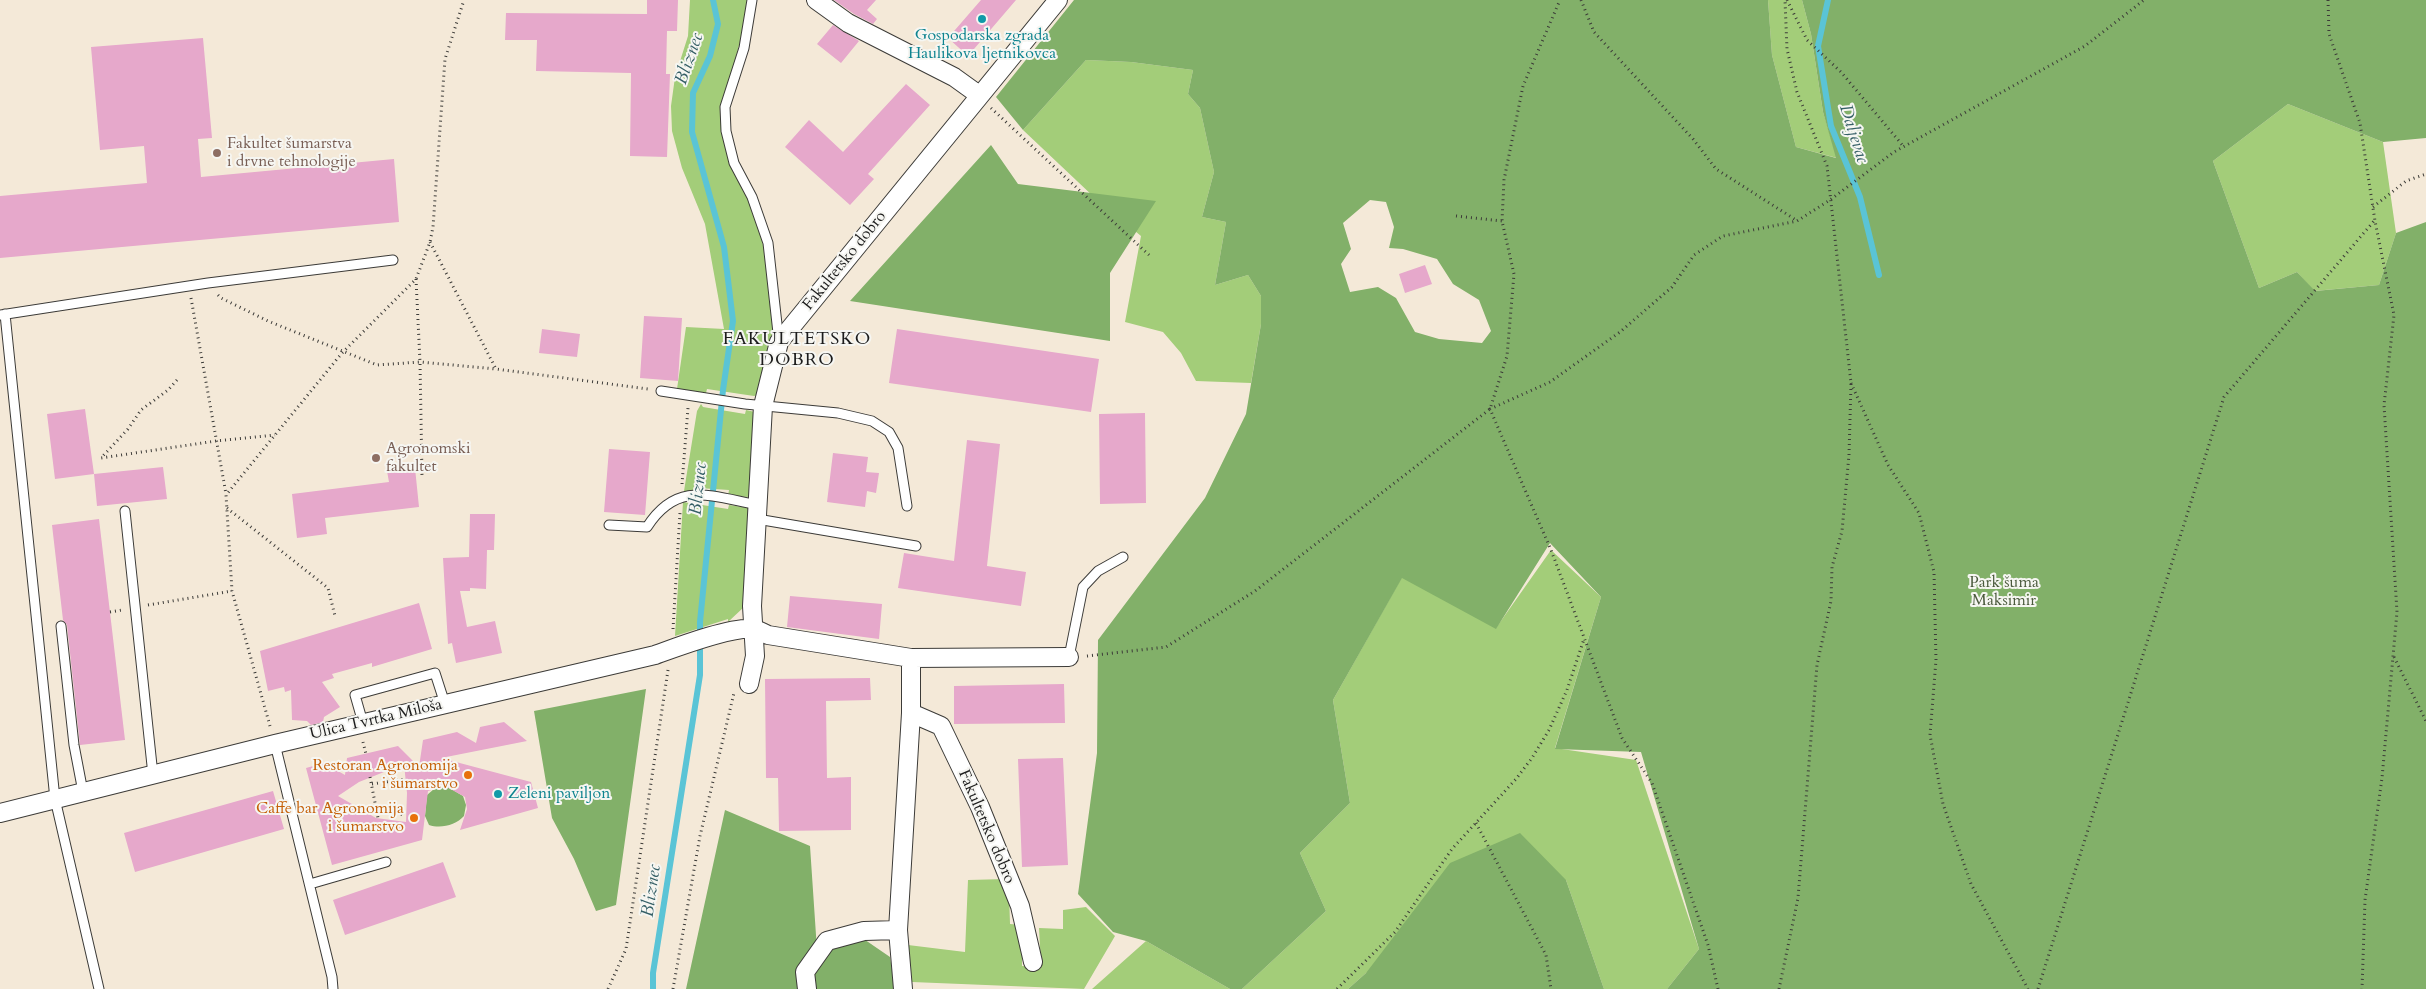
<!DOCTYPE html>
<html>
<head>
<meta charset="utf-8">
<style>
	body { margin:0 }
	canvas { display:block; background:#f4e9d8 }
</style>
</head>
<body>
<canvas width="2426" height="989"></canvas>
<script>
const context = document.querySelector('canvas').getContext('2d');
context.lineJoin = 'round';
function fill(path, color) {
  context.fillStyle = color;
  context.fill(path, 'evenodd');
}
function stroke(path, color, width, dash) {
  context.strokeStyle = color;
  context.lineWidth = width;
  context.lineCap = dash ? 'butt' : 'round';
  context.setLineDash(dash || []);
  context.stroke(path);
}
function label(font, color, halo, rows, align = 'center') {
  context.font = font + ' Cardo,serif';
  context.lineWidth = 4;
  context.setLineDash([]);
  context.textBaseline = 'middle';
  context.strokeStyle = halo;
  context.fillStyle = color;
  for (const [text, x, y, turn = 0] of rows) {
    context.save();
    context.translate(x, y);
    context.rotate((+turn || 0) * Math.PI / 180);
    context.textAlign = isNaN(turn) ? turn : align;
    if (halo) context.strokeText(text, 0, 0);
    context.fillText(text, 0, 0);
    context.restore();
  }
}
fill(new Path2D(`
	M690,0H747L740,42L722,107L721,115C743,180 772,246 772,316C772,327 774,337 768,346L758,395L754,396L707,389L706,393L677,389L686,327L724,329L705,224L682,168L672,131L671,106L675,77L688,36Z
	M1768,0H1802L1811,34L1823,112L1837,158L1796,147L1772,55Z
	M1086,60L1131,62L1193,70L1188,94L1200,108L1214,172L1202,217L1226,222L1215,285L1248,275L1261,296V324L1251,383L1196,381L1181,353L1163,332L1125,322L1141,236L1095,198L1023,130Z
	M2288,104L2383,142L2396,233L2379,285L2314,291L2297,272L2259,288L2213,161Z
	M701,404L703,407L745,414L746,410L755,412L749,497L728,496L729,490L699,488L698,492L684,491L697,411Z
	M683,502L728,509L729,505L749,508L744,607L728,622V619L675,636Z
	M1551,550L1601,597L1555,748L1636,760L1699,949L1667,989H1604L1566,880L1366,973L1348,989H1242L1326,911L1300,853L1350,803L1333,700L1402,577L1496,628Z
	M1006,879L1009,892L1010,924L1022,925V966L1041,967L1039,928L1063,929V910L1086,907L1115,936L1084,989L912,982L908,945L965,952L968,880Z
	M1146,941L1230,989H1092Z`), '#a3cd79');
fill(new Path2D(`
	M1074,0H1768L1772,55L1796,147L1836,158L1823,112L1811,34L1802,0H2426V138L2383,142L2288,104L2213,161L2259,288L2297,272L2315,291L2379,285L2396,233L2426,222V989H1667L1699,949L1641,752L1555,749L1601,597L1550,543L1496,629L1402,578L1333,700L1350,803L1300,853L1326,911L1242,989H1230L1146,941L1113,932L1078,894L1097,753L1098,640L1205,498L1246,414L1261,324V296L1248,275L1215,285L1226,222L1202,217L1214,172L1200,108L1188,94L1193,70L1131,62L1086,60L1023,130L996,97ZM1370,200L1386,202L1394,227L1389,248L1403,249L1437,259L1453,284L1479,300L1491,331L1482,343L1439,339L1415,332L1396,298L1378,287L1350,292L1341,264L1351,249L1343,223Z
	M991,145L1018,184L1156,201L1110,273V341L850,301Z
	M646,689L616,905L596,911L574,859L552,818L534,711Z
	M446,786L463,796L466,805L464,816C456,825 441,829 429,825L425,816L427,795L434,789Z
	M725,810L810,846L817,950L855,933L890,957L895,989H686Z
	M1520,833L1566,880L1604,989H1348L1366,973L1450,863Z`), '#82b069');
stroke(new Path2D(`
	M1828,0L1818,46L1831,126L1860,197L1879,275
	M653,989V973L700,675V622L723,390L733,321L724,247L692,132L693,93L710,56L718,24L713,0`), '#5ac4d6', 6);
fill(new Path2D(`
	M647,0H678L677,31H667L666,74H670L667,157L630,156L631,73L536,71L537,40H505L506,13L647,14Z
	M834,0H876L867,10L877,19L873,24L854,14Z
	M981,0H1016L968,56L948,38Z
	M833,25L859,41L841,63L817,44Z
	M203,38L212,138L198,139L201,177L394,159L399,222L0,258V196L147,183L144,146L100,150L91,47Z
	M906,84L930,105L868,174L874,179L850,205L785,147L809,120L843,152Z
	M1425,265L1432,284L1405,293L1399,274Z
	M644,316L682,318L678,381L640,378Z
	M542,329L580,334L577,357L539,353Z
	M897,329L1099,359L1091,412L889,383Z
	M85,409L94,474L55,479L47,414Z
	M1145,413L1146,503L1100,504L1099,414Z
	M967,440L1000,444L987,566L1026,572L1021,606L898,588L904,553L954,561Z
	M609,449L650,452L645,515L604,512Z
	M833,453L868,457L866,472L879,473L876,493L867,491L865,507L827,502Z
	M163,467L167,499L97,506L94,474Z
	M415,468L419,507L325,518L327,534L297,538L292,494L389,482L387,471Z
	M470,514H495L494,550H487L486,589L470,588V591H460L467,627L495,621L502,653L456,663L452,643L448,644L443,558L469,557Z
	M99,519L125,740L80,745L67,625L63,620L52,525Z
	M790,596L882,604L879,639L787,627Z
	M419,603L432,649L372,667V663L332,674L334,678L322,682L340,707L324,717L323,722L311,725L307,721L292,720L291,690L285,692L284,687L268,691L260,651Z
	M870,678L871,700L826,701L827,778L851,777V830L779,831L778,778H766L765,679Z
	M1064,684L1065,723L954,724V686Z
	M504,722L527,741L441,758L531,782L538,808L460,830L467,809L465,797L445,786L428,791L422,840L332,865L306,768L324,763L345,775L347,758L398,746L419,767L423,740L457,732L476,743L480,727ZM404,764L407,793L406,822L376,818L338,796L359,782Z
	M1063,758L1068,865L1022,867L1018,759Z
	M273,791L284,829L135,872L124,833Z
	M443,862L456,897L345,935L333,900Z`), '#e6a8cb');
const lane = new Path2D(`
	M752,0L744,48L725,107L726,131L734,163L752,197L768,243L779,342
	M5,314L55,799L99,989
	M0,315L208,283L393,260
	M661,391L745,404L838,413L872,421L889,432L898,448L907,506
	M125,511L153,775
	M757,519L916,546
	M609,525L647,527C677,480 711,496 758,505
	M61,626L74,745L83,792
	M1069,657L1083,587L1098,571L1123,557
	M363,723L355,695L435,673L445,704
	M275,744L332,977L333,989
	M310,884L386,862`);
const street = new Path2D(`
	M816,0L848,23L954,77L979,95
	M911,658V713L941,726L980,807L1020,906L1033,962
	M749,684L755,656L752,606L763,406L779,342L1058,0
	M0,813L275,744L655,655C677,647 732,626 754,629C758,630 764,633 768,635L911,658L1069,657
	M807,989L805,972L827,941L864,931L898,930
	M903,989L898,930L911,713`);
stroke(lane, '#3c3b38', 11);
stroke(street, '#3c3b38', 20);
stroke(new Path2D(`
	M1581,0L1594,32L1693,139L1716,169L1796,220
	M1787,0L1807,40L1841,72L1904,147
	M2328,0L2329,34L2360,123L2375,221L2394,315L2384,405L2397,612L2382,778L2365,900L2362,989
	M991,108L1149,255
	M2373,207L2406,181L2426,174
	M1456,216L1502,221
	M430,242L496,369L648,389
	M416,279L420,362L422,476
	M218,295L221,298L268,321L377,365L420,362L496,369
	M191,298L226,494
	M177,380L168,390L141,410L128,429L101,458L216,441L275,435
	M1851,383L1888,465L1919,513L1934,572L1936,660L1930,735L1943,804L1971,884L2028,989
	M682,484L688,408
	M227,508L328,588L335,616
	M148,605L232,591
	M110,612L122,610
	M673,629L680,513
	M1087,656L1166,647L1255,591L1490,409L1507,356L1514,274L1502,221L1504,180L1523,86L1560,0
	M2394,657L2426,721
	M270,726L232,591L226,495L342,353L416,279L430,242L433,227L445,59L464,0
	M363,742L366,754
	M370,777L378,818
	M372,784L406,779
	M377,812H398L404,816
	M1476,823L1546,955L1551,989
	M608,989L626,949L668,670
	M673,989L700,836L734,693
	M1337,989L1395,932L1452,849L1516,779L1532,758L1549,730L1567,690L1584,639
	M1718,989L1708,945L1652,783L1622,738L1551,550L1490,409L1550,382L1620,332L1672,287L1694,255L1723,236L1797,221L1830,200L1894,152L2085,46L2144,0
	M1779,989L1798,898L1817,665L1831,601L1832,567L1842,531L1849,455L1851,383L1827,166L1797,92L1787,49L1785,0
	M2038,989L2224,397L2374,221`), '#3c3b38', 3, [1, 4]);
stroke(lane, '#fff', 9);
stroke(street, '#fff', 18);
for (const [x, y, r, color] of [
	[982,19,5,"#0f9aa8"],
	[217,153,5,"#8d6e63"],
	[376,458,5,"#8d6e63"],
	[468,775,5,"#e8710a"],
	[498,794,5,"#0f9aa8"],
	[414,818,5,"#e8710a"]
]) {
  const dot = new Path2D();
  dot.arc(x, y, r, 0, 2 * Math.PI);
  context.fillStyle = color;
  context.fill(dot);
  stroke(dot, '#f6f6f2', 2);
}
label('16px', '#0d838f', '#f6f6f2', [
	["Gospodarska zgrada",982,36],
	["Haulikova ljetnikovca",982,54],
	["Zeleni paviljon",508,794,"left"]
]);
label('16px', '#785e54', '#f6f6f2', [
	["Fakultet šumarstva",227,144],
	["i drvne tehnologije",227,162],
	["Agronomski",386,449],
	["fakultet",386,467]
], 'left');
label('16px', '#1c1c1c', '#f6f6f2', [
	["Fakultetsko dobro",845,261,-51],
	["Ulica Tvrtka Miloša",376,720,-13],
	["Fakultetsko dobro",986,827,67]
]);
label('16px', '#4b5a3d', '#f6f6f2', [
	["Park šuma",2004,583],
	["Maksimir",2004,601]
]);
label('16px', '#c56008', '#f6f6f2', [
	["Restoran Agronomija",458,766],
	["i šumarstvo",458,784],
	["Caffe bar Agronomija",404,809],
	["i šumarstvo",404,827]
], 'right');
label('italic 18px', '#355f66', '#f6f6f2', [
	["Bliznec",690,59,-71],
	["Daljevac",1853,134,72],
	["Bliznec",699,489,-84],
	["Bliznec",652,891,-82]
]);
context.letterSpacing = '1px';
label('18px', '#1c1c1c', '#f6f6f2', [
	["FAKULTETSKO",797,340],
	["DOBRO",797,361]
]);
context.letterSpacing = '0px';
</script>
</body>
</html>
